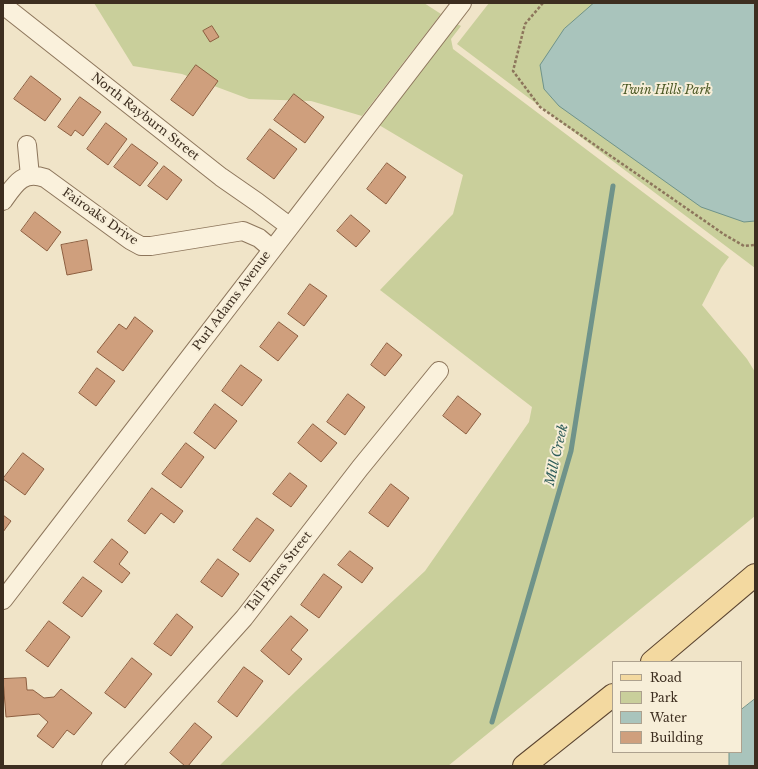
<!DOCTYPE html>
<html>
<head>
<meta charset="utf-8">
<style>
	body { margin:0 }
	#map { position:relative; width:758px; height:769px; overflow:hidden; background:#f0e4c8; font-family:"Libre Baskerville",serif }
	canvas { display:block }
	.frame { position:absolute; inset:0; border:4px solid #3d2e20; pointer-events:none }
	.legend { position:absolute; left:612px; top:661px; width:130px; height:92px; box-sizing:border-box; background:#f7eed8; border:1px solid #ada18e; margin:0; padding:5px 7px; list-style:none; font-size:12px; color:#3d2e20 }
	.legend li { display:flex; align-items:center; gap:8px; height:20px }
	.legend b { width:20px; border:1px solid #ada18e }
</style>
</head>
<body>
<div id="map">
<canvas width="758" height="769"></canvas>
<div class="frame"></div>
<ul class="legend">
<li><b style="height:5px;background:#f3d9a0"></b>Road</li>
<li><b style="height:11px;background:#c9cf9b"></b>Park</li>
<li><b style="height:11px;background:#a9c4bc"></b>Water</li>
<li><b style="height:11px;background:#cf9f7d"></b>Building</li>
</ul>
</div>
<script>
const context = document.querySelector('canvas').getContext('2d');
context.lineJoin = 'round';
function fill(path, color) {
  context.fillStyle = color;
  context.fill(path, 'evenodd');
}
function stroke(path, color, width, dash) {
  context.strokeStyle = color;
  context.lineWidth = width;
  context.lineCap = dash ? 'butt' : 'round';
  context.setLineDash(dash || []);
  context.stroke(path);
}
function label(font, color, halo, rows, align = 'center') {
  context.font = font + ' "Libre Baskerville",serif';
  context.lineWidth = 4;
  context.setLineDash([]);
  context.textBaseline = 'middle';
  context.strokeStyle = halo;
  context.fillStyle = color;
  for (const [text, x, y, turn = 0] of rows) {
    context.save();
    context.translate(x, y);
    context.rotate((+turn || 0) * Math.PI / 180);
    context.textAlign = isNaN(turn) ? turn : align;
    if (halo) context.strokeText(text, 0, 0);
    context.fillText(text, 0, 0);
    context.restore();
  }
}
fill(new Path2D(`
	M94,3H424L441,14L362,116L311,101L249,99L182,74L133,66Z
	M489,3H755V268L457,44Z
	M457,24L461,26L451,39L453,49L729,257L721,268L702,305L747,359L755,372V516L448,766H219L296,691L425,571L529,422L532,407L380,290L453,214L463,175L379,125Z`), '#c9cf9b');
const water = new Path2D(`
	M594,3H755V221L744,222L701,207L559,106L544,89L540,65L564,29Z
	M755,699V766H729V752H741V710Z`);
fill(water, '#a9c4bc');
stroke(water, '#6f938a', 1);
stroke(new Path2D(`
	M492,722L571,451L613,186`), '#6f938a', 5);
const building = new Path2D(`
	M212,26L219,37L210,42L203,31Z
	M196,65L218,81L193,116L171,100Z
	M31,76L61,99L45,121L14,99Z
	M294,94L324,117L305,143L274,120Z
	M80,97L101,112L83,136L75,130L71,136L58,127Z
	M106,123L127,139L108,165L87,149Z
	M270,129L297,149L274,179L247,159Z
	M132,144L158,163L140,186L114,167Z
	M387,163L406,177L386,204L367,189Z
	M164,166L182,180L167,200L148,186Z
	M35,212L61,232L47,251L21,231Z
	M351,215L370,231L356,247L337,231Z
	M87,240L92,270L67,275L61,245Z
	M310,284L327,296L304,326L288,314Z
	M135,317L153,331L123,371L97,352L119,324L126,329Z
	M279,322L298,336L278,361L260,347Z
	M387,343L402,355L385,376L371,365Z
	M241,365L262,380L242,406L222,391Z
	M97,368L115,381L96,406L79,393Z
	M348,394L365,407L345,435L327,422Z
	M458,396L481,414L466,434L443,416Z
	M215,404L237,421L215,449L194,433Z
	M313,424L337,443L321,462L298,443Z
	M186,443L204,457L181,488L162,474Z
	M23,453L44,469L25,495L3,479Z
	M290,473L307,486L291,507L273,494Z
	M391,484L409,498L388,527L369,513Z
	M152,488L183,511L174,523L161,513L145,534L128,521Z
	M3,515L11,521L3,532Z
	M257,518L274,530L250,562L233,550Z
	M112,539L128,552L119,564L130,573L122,583L94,562Z
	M350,551L373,568L362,583L338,565Z
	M218,559L239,574L222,597L201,582Z
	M324,574L342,587L319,618L301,605Z
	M83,577L102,591L82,617L63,603Z
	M177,614L193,627L171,656L154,644Z
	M291,616L308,630L291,650L302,659L289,675L261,651Z
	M49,621L70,637L48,667L26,651Z
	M132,658L152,674L125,708L105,693Z
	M244,667L263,681L237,717L218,702Z
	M26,678L27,690H33L44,698L54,697L61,689L92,713L74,735L67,730L53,748L37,736L48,722L39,714L6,717L3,679Z
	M195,723L212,737L188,766H185L170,753Z`);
fill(building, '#cf9f7d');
stroke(building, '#8d5f41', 1);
const minor = new Path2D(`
	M3,5L221,177L257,202L289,226
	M27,145L30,176
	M3,201C15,184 23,170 45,178L130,240L141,246H151L243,231L259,238L272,249
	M3,600L462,3
	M111,766L244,618L360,468L439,371`);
const primary = new Path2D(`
	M652,662L755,575
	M524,766L613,695`);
stroke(minor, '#8d765c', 20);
stroke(primary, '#5b4430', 24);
stroke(new Path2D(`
	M543,3L525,24L513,71L540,107L725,235L744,246L755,245`), '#8d765c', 2.5, [3, 2]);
stroke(minor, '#faf1dc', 18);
stroke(primary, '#f3d9a0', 22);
label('italic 12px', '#4d5a26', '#f7eed8', [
	["Twin Hills Park",666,91]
]);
label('12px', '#3d2e20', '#f7eed8', [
	["North Rayburn Street",145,117,38],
	["Fairoaks Drive",100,217,35],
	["Purl Adams Avenue",232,301,-53],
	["Tall Pines Street",279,572,-52]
]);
label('italic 13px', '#2f5d5a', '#f7eed8', [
	["Mill Creek",557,455,-77]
]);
</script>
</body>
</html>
